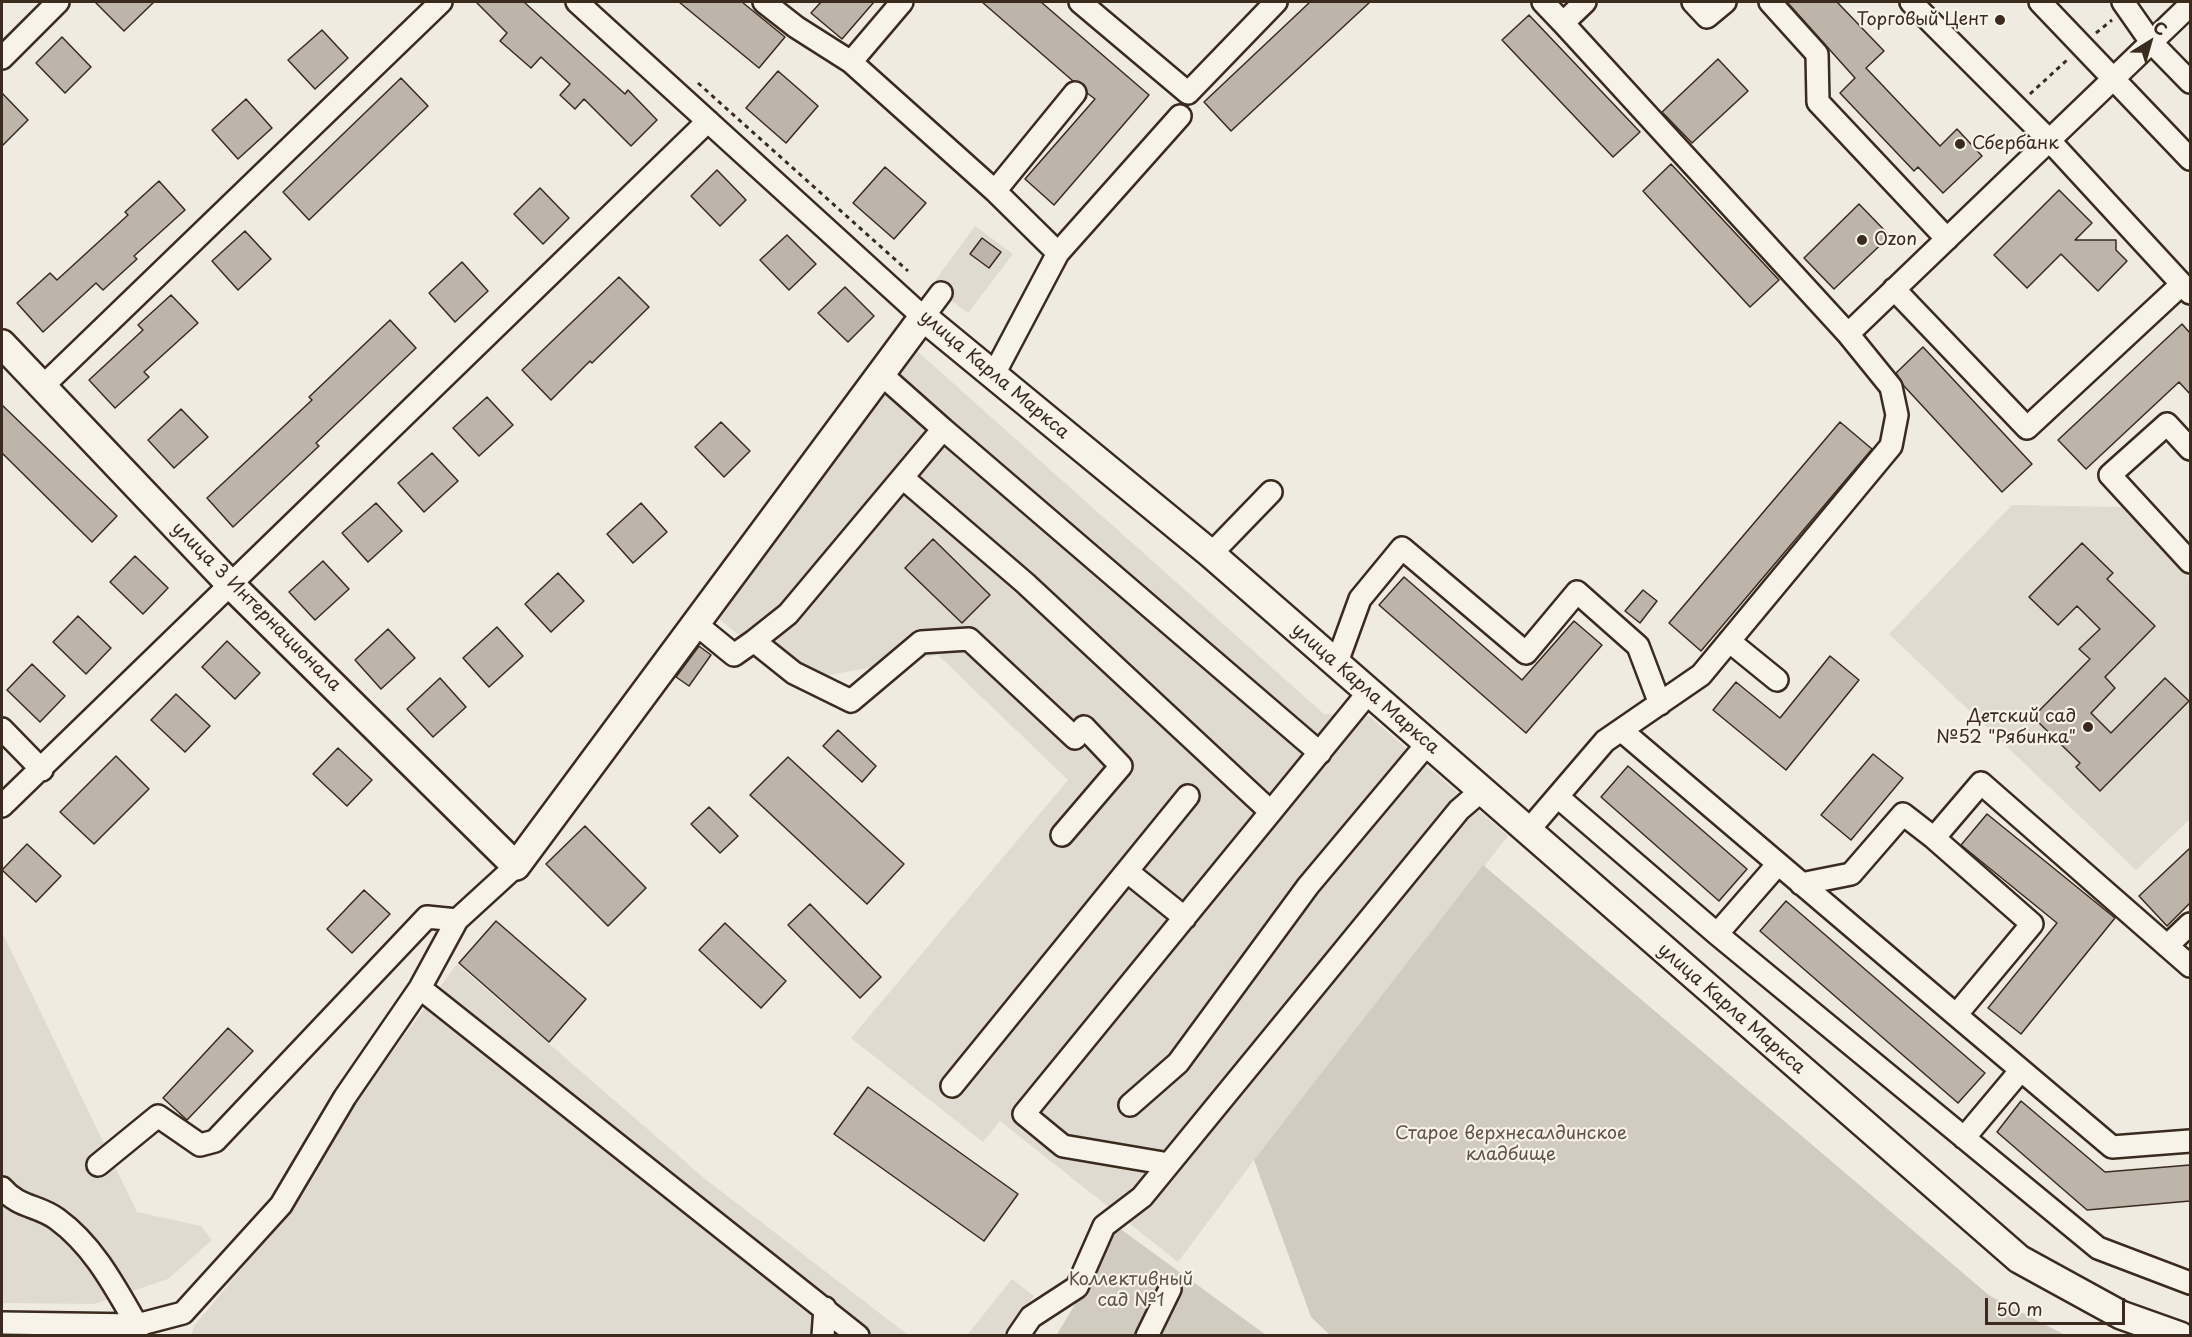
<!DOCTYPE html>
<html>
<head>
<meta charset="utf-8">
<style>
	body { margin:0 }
	#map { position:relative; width:2192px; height:1337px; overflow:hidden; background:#efebe0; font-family:"Playpen Sans",sans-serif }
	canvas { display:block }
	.frame { position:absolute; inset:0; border:3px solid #3b2a1e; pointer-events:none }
	.north { position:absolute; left:2120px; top:12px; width:60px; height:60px; -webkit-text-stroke:4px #f7f3e8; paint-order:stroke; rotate:37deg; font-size:16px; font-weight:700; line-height:24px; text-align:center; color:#3b2a1e }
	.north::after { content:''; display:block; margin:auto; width:21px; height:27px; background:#3b2a1e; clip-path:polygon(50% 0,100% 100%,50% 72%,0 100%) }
	.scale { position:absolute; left:1985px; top:1298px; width:140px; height:27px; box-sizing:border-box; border:3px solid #3b2a1e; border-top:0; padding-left:8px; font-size:18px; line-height:21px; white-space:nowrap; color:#3b2a1e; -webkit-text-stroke:4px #f7f3e8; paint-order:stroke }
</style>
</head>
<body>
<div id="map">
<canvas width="2192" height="1337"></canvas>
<div class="frame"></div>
<div class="north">С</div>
<div class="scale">50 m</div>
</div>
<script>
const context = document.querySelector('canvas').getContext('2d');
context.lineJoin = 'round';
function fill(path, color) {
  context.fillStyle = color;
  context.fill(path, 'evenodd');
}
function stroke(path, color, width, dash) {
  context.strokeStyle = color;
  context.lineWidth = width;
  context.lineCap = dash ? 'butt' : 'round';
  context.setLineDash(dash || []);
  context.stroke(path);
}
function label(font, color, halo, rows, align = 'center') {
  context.font = font + ' "Playpen Sans",sans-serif';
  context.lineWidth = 4.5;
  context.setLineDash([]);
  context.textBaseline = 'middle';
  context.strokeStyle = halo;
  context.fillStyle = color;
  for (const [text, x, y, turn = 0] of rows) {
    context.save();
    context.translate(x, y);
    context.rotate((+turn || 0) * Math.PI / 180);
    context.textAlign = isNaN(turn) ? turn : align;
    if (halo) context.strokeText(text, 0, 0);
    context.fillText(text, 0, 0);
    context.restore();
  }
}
fill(new Path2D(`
	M975,226L1013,254L968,313L931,286Z
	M917,351L1324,714L1369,716L1508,836L1254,1160L1178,1262L1000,1121L983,1142L851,1038L1068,780L938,655L796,681L718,618Z
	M2012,505L2124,507L2190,579V819L2136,870L1889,634Z
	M2,932L137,1212L201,1226L212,1240L168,1279L94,1304L2,1303Z
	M457,964L704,1178L908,1335L191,1336L194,1326L303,1195L360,1096Z
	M1012,1279L1034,1296L1003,1335H967Z`), '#e0dbd0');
fill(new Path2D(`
	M1483,865L1990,1296L2065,1335H1330L1311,1317L1254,1160Z
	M1115,1225L1266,1335L1056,1336L1083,1291Z`), '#d1cbc0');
const building = new Path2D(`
	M95,2H154L124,31Z
	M476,2H524L625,94L628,90L657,120L631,146L584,99L575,109L560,95L570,84L541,57L531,68L500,41L507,33Z
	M679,2H742L785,37L759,68Z
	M821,2H874L842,39L811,13Z
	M982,2H1041L1149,95L1054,205L1025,179L1095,99L1087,93L1083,84L1073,81Z
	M1310,2H1370L1231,131L1204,102Z
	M1787,2H1837L1884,51L1866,68L1940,146L1957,129L1982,156L1943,193L1918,167L1914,171L1840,93L1855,78Z
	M1529,15L1640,132L1613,157L1502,40Z
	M322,30L348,58L315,89L288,60Z
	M62,37L91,67L65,93L36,63Z
	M1718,59L1748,91L1692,143L1662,112Z
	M778,71L818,106L786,143L746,108Z
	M401,78L428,106L309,220L283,192Z
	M2,93L28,120L2,146Z
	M246,99L272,128L238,159L212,130Z
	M1671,164L1779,280L1750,307L1643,191Z
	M885,167L926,203L894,239L853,203Z
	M717,170L746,200L720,226L691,196Z
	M159,181L185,210L134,256L137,259L103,290L96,283L43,332L17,303L50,273L57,280L128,215L125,212Z
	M540,188L569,218L543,244L514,214Z
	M2059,190L2092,223L2075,240H2116V250L2127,261L2098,291L2061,254L2027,288L1994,255Z
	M1859,204L1890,236L1834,289L1804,258Z
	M245,231L271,259L238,290L212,261Z
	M787,235L816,264L789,290L760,260Z
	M982,238L1001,252L989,268L970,254Z
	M462,262L488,291L455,322L429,293Z
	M619,277L649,307L592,363L590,361L551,400L522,370Z
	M845,287L874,316L848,342L818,313Z
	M171,295L198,323L144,372L149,377L115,408L89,380L143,330L138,325Z
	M390,320L416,348L316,443L319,446L233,527L207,498L312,400L309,397Z
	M2182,324L2190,333V394L2179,382L2086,469L2058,440Z
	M1923,347L2032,464L2002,492L1904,386L1896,373Z
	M487,397L513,425L479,456L453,428Z
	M2,405L117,516L92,542L2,453Z
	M181,409L208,437L174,468L148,440Z
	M721,422L750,451L724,477L695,447Z
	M1840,422L1872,449L1701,651L1669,623Z
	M432,453L458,481L424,512L398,483Z
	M376,503L402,531L368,562L342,533Z
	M641,503L667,532L633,563L607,534Z
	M933,539L990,595L962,623L905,568Z
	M2082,543L2113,573L2107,579L2155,626L2105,677L2115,688L2091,713L2111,733L2165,678L2189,701L2100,791L2076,767L2080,763L2033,717L2090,659L2079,649L2100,629L2077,606L2058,625L2029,597Z
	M135,556L168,588L143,614L110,582Z
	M323,561L349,589L315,620L289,592Z
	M558,573L584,601L551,632L525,604Z
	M1404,577L1522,680L1574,621L1602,645L1526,733L1379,605Z
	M1643,590L1657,601L1640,623L1625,611Z
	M78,616L111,648L86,674L53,642Z
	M497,627L523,656L489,687L463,658Z
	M388,629L415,658L381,689L355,660Z
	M227,641L260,673L235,699L202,667Z
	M699,646L711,655L689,686L676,677Z
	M1830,656L1859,680L1786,770L1713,710L1736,682L1780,718Z
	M32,664L65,696L40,722L7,690Z
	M440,678L466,707L433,737L407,709Z
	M176,694L210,726L185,752L151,720Z
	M838,730L876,766L862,782L823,746Z
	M338,748L372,780L347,806L313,774Z
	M1873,754L1903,778L1851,840L1821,815Z
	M116,756L149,789L94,844L60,812Z
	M788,757L904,864L867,904L750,795Z
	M1628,766L1747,869L1719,901L1601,797Z
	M709,807L738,836L720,853L691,824Z
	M1987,814L2115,918L2021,1034L1988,1008L2057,923L1961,845Z
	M585,826L646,888L608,926L546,864Z
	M27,844L61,876L36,902L2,870Z
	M2190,848V903L2167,926L2139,896Z
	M364,890L390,914L352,953L327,929Z
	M1786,901L1985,1073L1958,1103L1760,931Z
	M810,904L881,977L860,998L788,925Z
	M496,921L586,999L549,1042L459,963Z
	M725,923L786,981L761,1008L699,950Z
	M228,1028L253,1051L187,1120L163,1098Z
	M868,1087L1018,1194L984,1241L834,1134Z
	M2021,1101L2105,1172L2190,1165V1201L2087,1210L1997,1132Z`);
fill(building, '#bdb5aa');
stroke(building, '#3b2a1e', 1.5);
const minor = new Path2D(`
	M577,2L923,317L941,293
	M764,2L796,27L851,62L902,2
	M1080,2L1188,93L1276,2
	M1543,2L1563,23
	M1585,2L1563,23L1848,334
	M1693,2L1707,17L1725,2
	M1770,2L1817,54L1818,102L1947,239
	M1911,2L2049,140L2190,293
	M2040,2L2190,159
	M2123,2L2151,42L2190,82
	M2,58L58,2
	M851,62L995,191L1058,253
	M995,191L1075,93
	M1894,289L2027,428L2182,284
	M881,374L943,429
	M994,374L1058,253L1180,116
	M42,387L441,2
	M2190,449L2167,424L2110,475L2190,562
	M903,478L1025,583L1271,812
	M1211,554L1271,492
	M696,624L734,655L754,641L794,673L851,701L921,642L969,639L1075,738L1084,727L1121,766L1062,835
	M754,641L788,614L943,429L1320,753
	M1729,641L1777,680
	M1336,665L1360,599L1402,548L1526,653L1577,592L1638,646L1660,704
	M2,729L42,770
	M1621,730L1956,1015
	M1558,797L1717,934L2098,1248L2190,1283
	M2,806L708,121
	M1527,832L1605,741L1701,675L1891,446L1897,415L1891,387L1848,334L2190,5
	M1128,872L1185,918
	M1801,884L1851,874L1903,814L1934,838
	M1717,934L1778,864
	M2167,946L2190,924
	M2190,966L1981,783L1934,838L2032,924L1956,1015L2112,1147L2190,1141
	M420,988L858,1336
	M952,1086L1188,796
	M1130,1105L1178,1063L1308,886L1427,744
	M1964,1138L2021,1070
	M1169,1164L1063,1146L1024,1114L1368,693
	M98,1165L158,1116L200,1145L215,1141L427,917L457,920
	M2,1188C19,1208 38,1205 57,1219C94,1246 115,1287 137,1325V1335
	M2,1323L137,1325L183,1313L281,1205L345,1097L420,988L457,920L516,866
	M823,1336L825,1308
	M1018,1336L1031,1317L1077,1287L1104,1226L1142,1197L1459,810L1481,791
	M1147,1336L1170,1289`);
const major = new Path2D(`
	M2,344L232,586L516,866L923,317L1211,554L2019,1259L2121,1315L2180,1336`);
stroke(minor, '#3b2a1e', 26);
stroke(major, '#3b2a1e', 32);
stroke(new Path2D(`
	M2096,33L2112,20
	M698,83L908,271
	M2030,94L2067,60`), '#3b2a1e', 3, [4.5, 4.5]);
stroke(minor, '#f7f3e8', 21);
stroke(major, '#f7f3e8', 27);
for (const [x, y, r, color] of [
	[2000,20,6,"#3b2a1e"],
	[1960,144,6,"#3b2a1e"],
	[1862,240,6,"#3b2a1e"],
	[2088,727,6,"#3b2a1e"]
]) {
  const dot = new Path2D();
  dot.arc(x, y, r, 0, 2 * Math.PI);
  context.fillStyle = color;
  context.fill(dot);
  stroke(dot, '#f7f3e8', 2);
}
label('18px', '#3b2a1e', '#f7f3e8', [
	["Торговый Цент",1988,20],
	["Сбербанк",1972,144,"left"],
	["Ozon",1874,240,"left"],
	["Детский сад",2076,717],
	["№52 \"Рябинка\"",2076,738]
], 'right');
label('18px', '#3b2a1e', '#f7f3e8', [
	["улица Карла Маркса",994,375,40],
	["улица 3 Интернационала",256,607,45],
	["улица Карла Маркса",1365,689,41],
	["улица Карла Маркса",1731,1009,41]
]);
label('18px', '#605246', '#f7f3e8', [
	["Старое верхнесалдинское",1511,1134],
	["кладбище",1511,1155],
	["Коллективный",1131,1280],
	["сад №1",1131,1301]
]);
</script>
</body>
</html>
